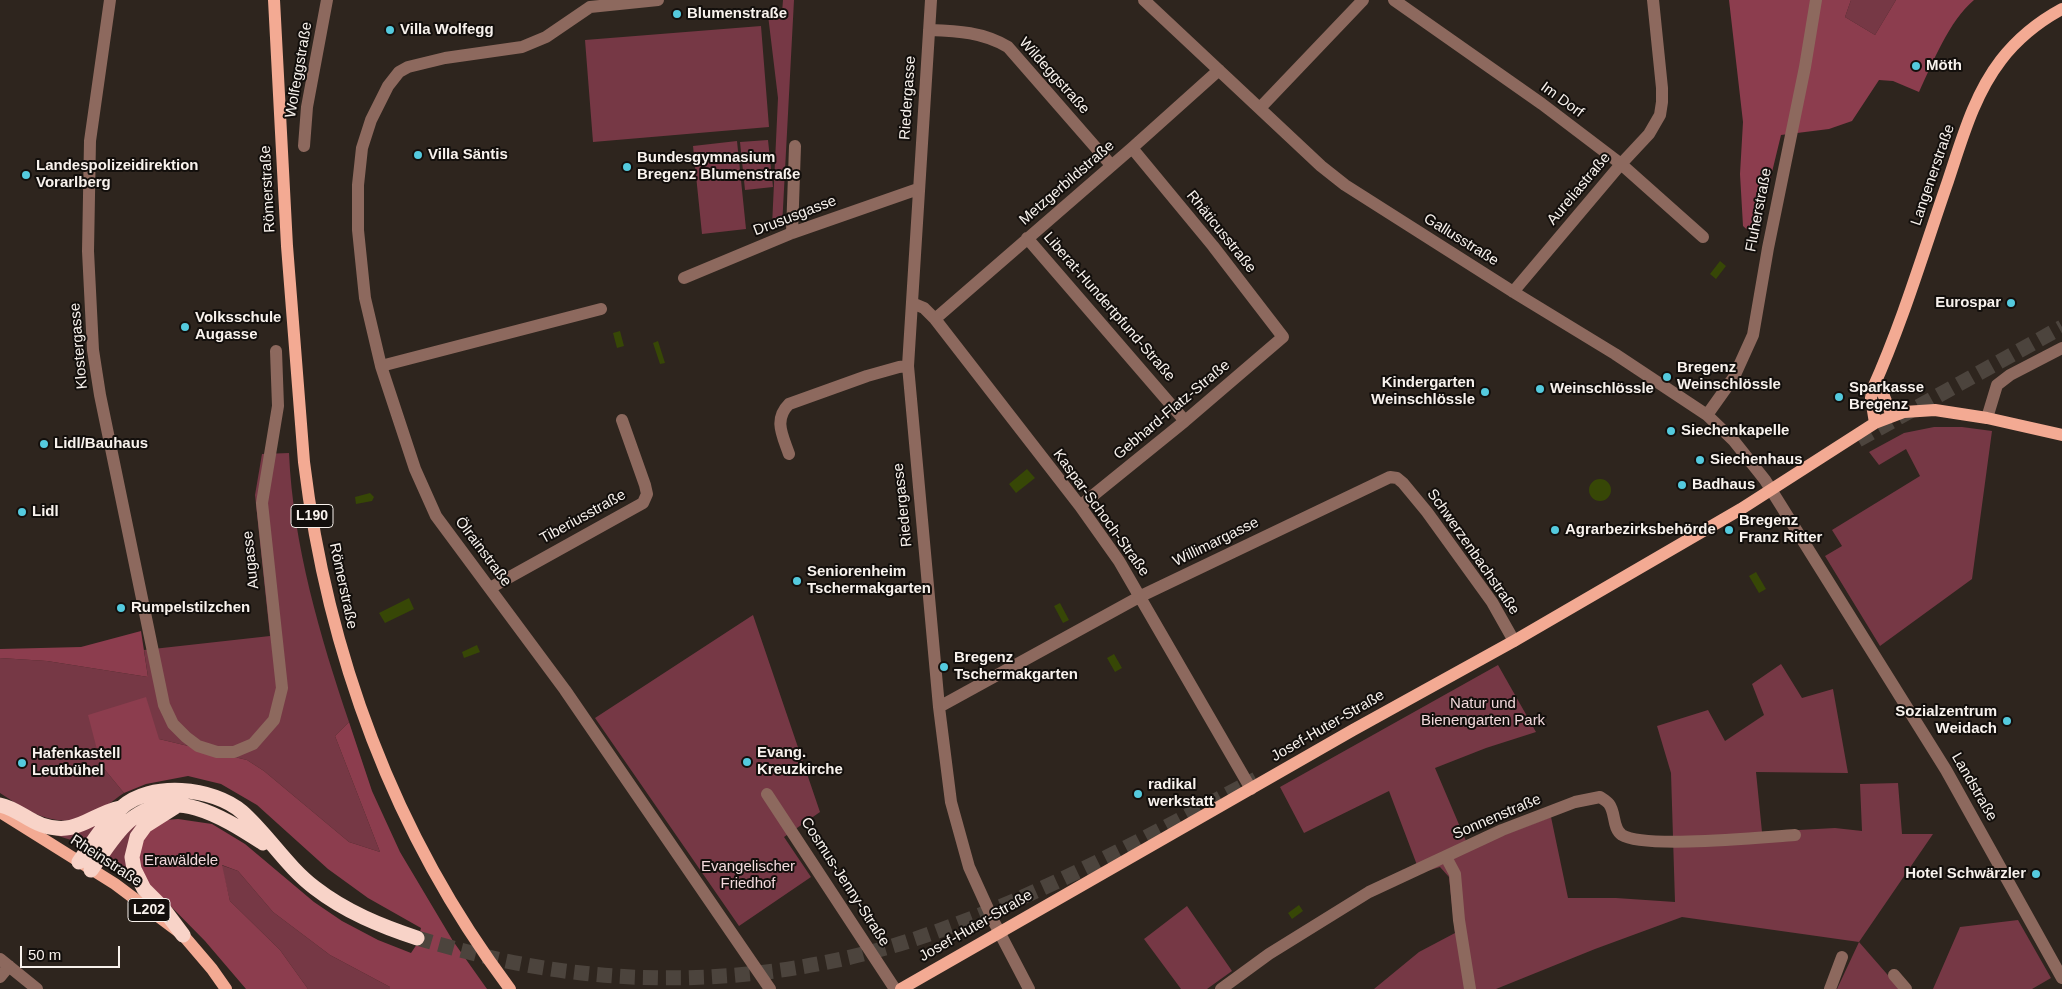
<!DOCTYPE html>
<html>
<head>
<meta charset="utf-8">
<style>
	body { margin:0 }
	#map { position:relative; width:2062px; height:989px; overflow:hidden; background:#2e251e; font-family:Arial,sans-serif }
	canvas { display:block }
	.scale { position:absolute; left:20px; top:946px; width:100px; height:22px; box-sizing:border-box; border:2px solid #f8f2ed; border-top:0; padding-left:6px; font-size:15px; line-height:18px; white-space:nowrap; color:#f8f2ed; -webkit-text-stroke:4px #130f0c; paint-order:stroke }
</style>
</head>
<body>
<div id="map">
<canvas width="2062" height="989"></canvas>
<div class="scale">50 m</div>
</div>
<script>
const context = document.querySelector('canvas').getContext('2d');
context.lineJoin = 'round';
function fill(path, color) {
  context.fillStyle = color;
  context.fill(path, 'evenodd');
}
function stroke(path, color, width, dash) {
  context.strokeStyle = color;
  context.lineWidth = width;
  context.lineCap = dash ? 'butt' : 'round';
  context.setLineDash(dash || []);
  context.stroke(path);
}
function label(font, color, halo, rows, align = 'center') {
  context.font = font + ' Arial,sans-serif';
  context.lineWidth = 4;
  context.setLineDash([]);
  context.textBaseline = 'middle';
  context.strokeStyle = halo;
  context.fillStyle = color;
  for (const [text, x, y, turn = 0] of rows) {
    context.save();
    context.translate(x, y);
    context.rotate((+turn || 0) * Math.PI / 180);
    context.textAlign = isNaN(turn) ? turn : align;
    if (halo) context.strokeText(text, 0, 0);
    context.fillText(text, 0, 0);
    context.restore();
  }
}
fill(new Path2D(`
	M783,0H794L782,227L772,226L778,98L768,15L782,13Z
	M1851,0H1896L1875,35L1845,17Z
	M761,26L769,127L593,142L585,40Z
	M768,140L773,187L745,190L740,142Z
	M737,141L746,229L702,234L693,146Z
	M1934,427H1962L1992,431L1972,579L1880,646L1825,556L1842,546L1832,530L1920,476L1906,449L1879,465L1869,452L1904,433Z
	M289,453C293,545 320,636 349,722L335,736L380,852L349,842L264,771L247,760L159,739L101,765L124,793C112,801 100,812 87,816C54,829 27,811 0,793V658L47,661L148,677L144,650L270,636L255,495L262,454Z
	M753,615L820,812L784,837L811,877L739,926L595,718Z
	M1781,664L1802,698L1833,689L1848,773L1756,772L1762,832L1835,828L1862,831L1860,784L1898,783L1902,834H1933L1859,942L1900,989H1837L1859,942L1682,917L1595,949L1496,989H1374L1419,952L1455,933L1449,877L1440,867L1420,873L1389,791L1304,833L1280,787L1498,665L1536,732L1486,748L1435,768L1469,848L1551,817L1568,898H1616L1675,902L1671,773L1657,726L1708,710L1725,741L1764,715L1752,684Z
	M139,819L128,873L107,858L112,848Z
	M97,824L84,844L55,835Z
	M221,865L238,871L273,912L330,955L390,987V989H308L280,950L230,901Z
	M1187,906L1232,971L1207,989H1181L1144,939Z
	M2018,920L2051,978L2032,989H1933L1960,927Z`), '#763845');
fill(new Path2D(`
	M1729,0H1851L1845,17L1875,35L1896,0H1974C1949,21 1933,62 1919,92L1893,81L1879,80L1852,121L1829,129L1781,135L1756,238L1743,226L1740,174L1743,122Z
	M141,631L148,677L47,661L0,658V649L81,647Z
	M146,697L159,739L247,760L264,771L349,842L380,852L335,736L349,722L372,791L400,852L453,941L487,989H390V987L330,955L273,912L238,871L222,865L230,901L280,950L308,989H246L205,941L145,880L138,857L146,833L166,820L178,819L212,824L245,844L314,902L342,921L378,940L411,953L417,944L421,928L368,898L328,869L257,805L221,784L188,776L146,784L124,793L101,765L88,715Z`), '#8c3d4e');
fill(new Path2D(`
	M1720,261L1726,266L1716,279L1710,274Z
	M620,331L624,346L617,348L613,333Z
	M658,341L665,363L660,364L653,343Z
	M1027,469L1035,478L1016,493L1009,484Z
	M1589 490a11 11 0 1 1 22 0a11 11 0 1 1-22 0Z
	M370,493L374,497L372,501L356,504L355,497Z
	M1756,572L1766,589L1759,593L1749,576Z
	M409,598L414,609L385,623L379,613Z
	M1060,603L1069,620L1063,623L1054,606Z
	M477,645L480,652L464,658L462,652Z
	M1114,654L1122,668L1115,672L1107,658Z
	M1299,905L1303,911L1292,919L1288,913Z`), '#374706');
stroke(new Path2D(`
	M1858,440L2062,327
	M417,938C468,953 520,966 573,972C686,986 806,975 915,939C1035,899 1145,838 1256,779`), '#4c443d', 15, [15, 8]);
stroke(new Path2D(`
	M110,0L90,141L88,251L93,350L100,395L164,705L173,724L186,737L198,746L217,752H234L253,744L274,720L282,688L262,503L278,406L276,351
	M658,0L590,7L546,37L522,47L445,58L408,67L399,72L388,86L371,120L362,148L358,185V230L365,298L381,366L415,469L436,516L565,690L770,989
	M931,0L908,366L939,707L951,802L969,867L994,922L1029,989
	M1144,0L1321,166L1345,185L1515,293L1615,354L1707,415L1734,441L1765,480L1946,770L2062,978
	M1394,0L1542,104L1621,164L1703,237
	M929,30C958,31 983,32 1008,47L1111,165
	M1260,108L1363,0
	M304,146L307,107L327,0
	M792,233L795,146
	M1027,238L1185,421
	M684,278L792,233L918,189
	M1513,292L1621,164L1649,134L1660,115L1662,102V88L1653,0
	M912,303L924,308L935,319L1080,506L1119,561L1251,789
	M935,319L1132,148L1219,70
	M381,366L601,309
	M1707,415L1734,377L1753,335L1768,248L1805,67L1816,0
	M1987,418L1997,385L2010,375L2062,348
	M789,454C783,436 773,420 789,404L867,376L899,367L908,366
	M1080,506L1185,421L1283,337L1213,246L1132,148
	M490,588L643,503L647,494L645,485L622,420
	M939,707L1141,596L1390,477L1397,478L1403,483L1427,512L1492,602L1514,641
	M767,794L895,989
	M1446,857L1455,874L1459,920L1470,989
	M0,959L37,989
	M1894,975L1906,989
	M0,977L9,966
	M1221,989L1269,954L1369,892L1502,830L1575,802L1600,797C1603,799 1607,801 1609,804C1616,813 1612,828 1622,835C1644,849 1763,837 1795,835
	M1830,989L1842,957`), '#8d695e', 12);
stroke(new Path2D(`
	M274,0L287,246L304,462C327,652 394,835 510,989
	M1877,379L1892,416
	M1875,423L1871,398L1873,388C1903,321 1924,250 1948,181C1962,139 1974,95 2001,60C2018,38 2038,22 2062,9
	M0,812L115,884L183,935L212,969L226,989
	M901,989L1353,730L1514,641L1741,509L1875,423L1904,412L1935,410L1987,418L2062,435`), '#f3aa93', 12);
stroke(new Path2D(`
	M0,805C16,808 27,820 42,825C77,837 91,814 120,808
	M175,807L145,826L137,837L132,857L134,869L144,889L162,907L183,935
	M79,862C92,843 104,824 121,808C150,781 213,787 242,812C268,835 287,867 315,888C346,912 381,926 417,938
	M91,870C103,853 114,834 129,821C173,784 224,818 263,843`), '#f8d3c8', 15);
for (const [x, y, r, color] of [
	[677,14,5,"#54cade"],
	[390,30,5,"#54cade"],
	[1916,66,5,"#54cade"],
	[418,155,5,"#54cade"],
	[627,167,5,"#54cade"],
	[26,175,5,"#54cade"],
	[2011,303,5,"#54cade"],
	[185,327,5,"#54cade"],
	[1667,377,5,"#54cade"],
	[1540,389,5,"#54cade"],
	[1485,392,5,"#54cade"],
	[1839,397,5,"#54cade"],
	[1671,431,5,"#54cade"],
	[44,444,5,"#54cade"],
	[1700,460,5,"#54cade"],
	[1682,485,5,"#54cade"],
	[22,512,5,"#54cade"],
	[1555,530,5,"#54cade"],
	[1729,530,5,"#54cade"],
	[797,581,5,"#54cade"],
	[121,608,5,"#54cade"],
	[944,667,5,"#54cade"],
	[2007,721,5,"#54cade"],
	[747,762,5,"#54cade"],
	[22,763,5,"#54cade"],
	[1138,794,5,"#54cade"],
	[2036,874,5,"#54cade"]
]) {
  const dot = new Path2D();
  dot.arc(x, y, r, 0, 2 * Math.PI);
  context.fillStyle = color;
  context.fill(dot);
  stroke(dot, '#130f0c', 2);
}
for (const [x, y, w] of [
	[312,516,42],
	[149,910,42]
]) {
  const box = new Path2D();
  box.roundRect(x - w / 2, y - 11.5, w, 23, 4);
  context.fillStyle = '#130f0c';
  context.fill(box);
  stroke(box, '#f8f2ed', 1);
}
label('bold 14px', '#f8f2ed', null, [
	["L190",312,516],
	["L202",149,910]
]);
label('bold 15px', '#f8f2ed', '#130f0c', [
	["Blumenstraße",687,14],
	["Villa Wolfegg",400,30],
	["Möth",1926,66],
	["Villa Säntis",428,155],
	["Bundesgymnasium",637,158],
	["Bregenz Blumenstraße",637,175],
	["Landespolizeidirektion",36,166],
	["Vorarlberg",36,183],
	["Eurospar",2001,303,"right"],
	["Volksschule",195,318],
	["Augasse",195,335],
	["Bregenz",1677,368],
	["Weinschlössle",1677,385],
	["Kindergarten",1475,383,"right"],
	["Weinschlössle",1475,400,"right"],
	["Sparkasse",1849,388],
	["Bregenz",1849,405],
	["Weinschlössle",1550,389],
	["Siechenkapelle",1681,431],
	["Lidl/Bauhaus",54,444],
	["Siechenhaus",1710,460],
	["Badhaus",1692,485],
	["Lidl",32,512],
	["Bregenz",1739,521],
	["Franz Ritter",1739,538],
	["Agrarbezirksbehörde",1565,530],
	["Seniorenheim",807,572],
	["Tschermakgarten",807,589],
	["Rumpelstilzchen",131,608],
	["Bregenz",954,658],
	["Tschermakgarten",954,675],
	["Sozialzentrum",1997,712,"right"],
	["Weidach",1997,729,"right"],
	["Evang.",757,753],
	["Kreuzkirche",757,770],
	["Hafenkastell",32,754],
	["Leutbühel",32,771],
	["radikal",1148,785],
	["werkstatt",1148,802],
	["Hotel Schwärzler",2026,874,"right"]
], 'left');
label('15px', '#f8f2ed', '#130f0c', [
	["Wolfeggstraße",299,70,-80],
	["Wildeggstraße",1054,76,48],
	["Riedergasse",908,98,-86],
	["Im Dorf",1562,100,36],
	["Langenerstraße",1933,175,-71],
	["Metzgerbildstraße",1067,183,-41],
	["Römerstraße",268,189,-93],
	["Aureliastraße",1579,189,-50],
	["Fluherstraße",1759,210,-79],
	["Drususgasse",795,216,-21],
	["Rhäticusstraße",1221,232,51],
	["Gallusstraße",1461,240,32],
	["Liberat-Hundertpfund-Straße",1109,307,49],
	["Klostergasse",79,346,-95],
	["Gebhard-Flatz-Straße",1172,410,-40],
	["Riedergasse",903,505,-96],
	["Kaspar-Schoch-Straße",1101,513,54],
	["Tiberiusstraße",583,517,-29],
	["Willimargasse",1216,542,-26],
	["Ölrainstraße",483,552,53],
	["Schwerzenbachstraße",1473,552,55],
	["Augasse",251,560,-96],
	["Römerstraße",343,586,78],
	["Josef-Huter-Straße",1328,726,-30],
	["Landstraße",1974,787,60],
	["Sonnenstraße",1497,817,-23],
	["Rheinstraße",106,861,33],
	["Cosmus-Jenny-Straße",845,882,57],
	["Josef-Huter-Straße",976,926,-30]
]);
label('15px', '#f2d9dc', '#130f0c', [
	["Natur und",1483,704],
	["Bienengarten Park",1483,721],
	["Erawäldele",181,861],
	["Evangelischer",748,867],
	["Friedhof",748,884]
]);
</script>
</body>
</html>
